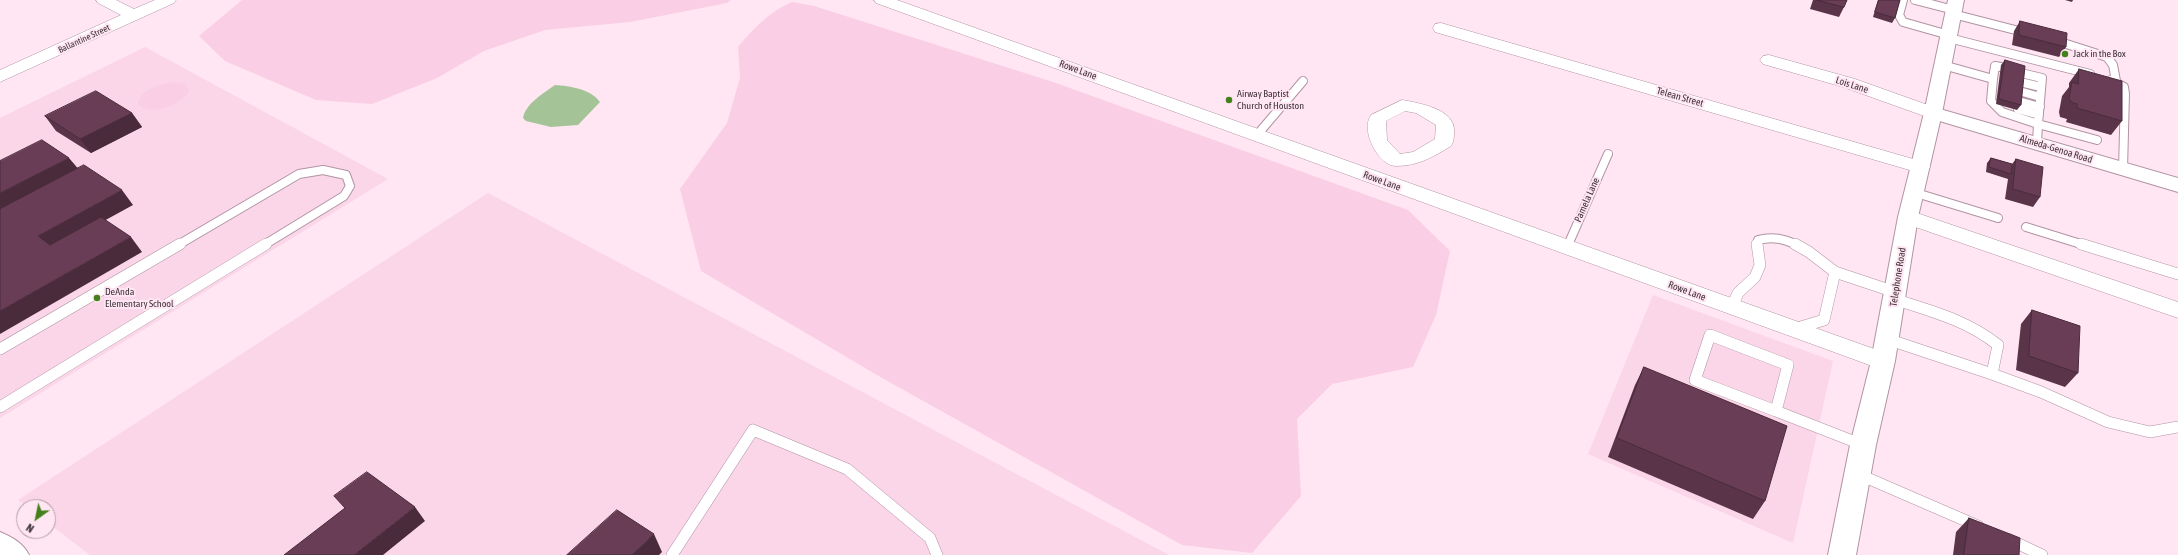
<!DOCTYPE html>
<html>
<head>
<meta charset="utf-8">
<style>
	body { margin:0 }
	#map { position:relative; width:2178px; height:555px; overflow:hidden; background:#ffe6f2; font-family:"Asap Condensed",sans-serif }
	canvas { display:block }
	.north { position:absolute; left:16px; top:499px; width:40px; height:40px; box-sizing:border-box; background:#ffe6f2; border:1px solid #b29ea8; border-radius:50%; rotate:213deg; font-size:11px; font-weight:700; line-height:16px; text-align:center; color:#3f3339 }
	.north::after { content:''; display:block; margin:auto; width:14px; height:18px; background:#44801c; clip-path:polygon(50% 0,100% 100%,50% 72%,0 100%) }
</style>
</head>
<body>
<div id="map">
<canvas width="2178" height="555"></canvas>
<div class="north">N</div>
</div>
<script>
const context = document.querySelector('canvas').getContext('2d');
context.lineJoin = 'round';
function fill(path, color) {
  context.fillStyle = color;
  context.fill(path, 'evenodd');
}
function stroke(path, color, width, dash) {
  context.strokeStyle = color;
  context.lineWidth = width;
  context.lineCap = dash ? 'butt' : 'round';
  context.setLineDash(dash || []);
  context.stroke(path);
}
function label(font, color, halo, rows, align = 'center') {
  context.font = font + ' "Asap Condensed",sans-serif';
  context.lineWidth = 4;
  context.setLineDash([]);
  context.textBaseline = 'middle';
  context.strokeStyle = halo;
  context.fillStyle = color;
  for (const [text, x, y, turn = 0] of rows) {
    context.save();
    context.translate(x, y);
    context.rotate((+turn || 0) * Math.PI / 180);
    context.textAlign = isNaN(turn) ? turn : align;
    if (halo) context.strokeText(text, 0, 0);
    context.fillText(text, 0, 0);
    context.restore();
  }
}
fill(new Path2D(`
	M145,47L388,179L0,418V118Z
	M488,193L1169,555H90L48,523V507H28L18,500Z
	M1653,295L1833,361L1793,543L1588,454Z`), '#fbd5e8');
fill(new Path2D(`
	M242,0H731L727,3L630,22L545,30L484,51L437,78L372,104L316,100L225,61L199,36Z
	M792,2L814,6L1056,83L1408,210L1450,251L1436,315L1413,367L1332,384L1297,419L1301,496L1252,553L1182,545L882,378L701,271L680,189L727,123L740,78L738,47C754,28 769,12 792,2Z
	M174,82L186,84L189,91C182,104 151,118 138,104V101C145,88 161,84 174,82Z`), '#facee4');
fill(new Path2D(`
	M555,85C570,86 591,89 600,102L578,125L551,127L526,121L523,118C526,103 544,93 555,85Z`), '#a4c396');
const laneFar1 = new Path2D(`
	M1903,0L1899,15L1903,22L1949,35
	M1915,0L1954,10
	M1953,14L2027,33
	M1949,38L2090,74
	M2054,40L2107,57L2113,65L2116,81
	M1943,65L1993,79L1991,101L2002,112L2038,124L2037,143
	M2021,73L2042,78L2038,124L2097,140
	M1993,79L1995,66L2001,67
	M2111,80L2124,87L2125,94L2123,169
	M2020,82L2041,87
	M2019,91L2040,97
	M2018,101L2040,107
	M2018,109L2039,115
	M1257,135L1303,81
	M1913,192L1998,218
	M2026,227L2084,245
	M178,245L299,174L323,170L346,175L350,186L344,196L264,245
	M1568,245L1608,154
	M1757,245L1758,240C1773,236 1784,239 1797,245`);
const lane = new Path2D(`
	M1795,244L1809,252L1835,272
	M2081,244L2178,274
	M1567,247L1568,244
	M1732,307L1738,293L1755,277L1760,265L1757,244
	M1794,329L1824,320L1835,272L1895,292
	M1710,335L1788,365L1776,411L1695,380Z
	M1887,339L1992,374L1998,345C1967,320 1931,311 1894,299
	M0,349L180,244
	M1992,374L2041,392L2108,422L2150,432L2178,427
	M0,407L266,244
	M1776,411L1863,445
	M1858,474L1978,526
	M2008,539L2042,555
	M672,555L753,430L847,469L930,538L937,555`);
const street = new Path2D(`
	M96,0H116L134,9L155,0H176L174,3L0,82V70L121,15L98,3Z
	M874,0H897L1891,355L1894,361L1891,367L1883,370L1875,367L876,3Z
	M1441,23L1927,163L1930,167L1927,171L1920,173L1913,171L1435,32L1433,28L1435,24Z
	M1769,55L1855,79L1939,109L1942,113L1939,117L1933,119L1927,117L1843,87L1763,64L1760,60L1763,56Z
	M1402,100C1419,103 1455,109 1454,131C1454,137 1454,141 1451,146C1433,157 1418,166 1396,166C1378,166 1360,130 1371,115ZM1405,111L1416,113L1436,125L1435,139L1413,152L1400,154L1387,140L1386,121Z
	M1908,210L2178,302V318L1901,222L1898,217L1901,212Z`);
const secondary = new Path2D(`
	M1933,107L2178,178V192L1926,117L1924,113L1926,109Z
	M0,532C12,537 23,543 29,555H0Z`);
const primary = new Path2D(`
	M1948,0H1964L1942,113L1918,217L1895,361L1876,445L1856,555H1828L1850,445L1871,361L1898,217L1924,113Z`);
stroke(laneFar1, '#b194a3', 10);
stroke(lane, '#b194a3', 12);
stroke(street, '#b194a3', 1);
stroke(secondary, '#b194a3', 2);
stroke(primary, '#b194a3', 2);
stroke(laneFar1, '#fff', 8);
stroke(lane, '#fff', 11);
fill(street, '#fff');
fill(secondary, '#fff');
fill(primary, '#fff');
fill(new Path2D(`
	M1813,0H1847L1844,7L1839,17L1810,9Z
	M1878,0H1900L1895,18L1892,23L1873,17Z
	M2065,0H2073L2072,2Z
	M2020,21L2066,47L2059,57L2012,45L2014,31Z
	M2005,60L2021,105L2017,110L1996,104L2001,65Z
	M2079,69L2122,121L2111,135L2066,122L2067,119L2060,117L2059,112L2062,96L2069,87V83Z
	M132,113L142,127L91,153L56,131L45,116Z
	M1991,158L2012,164L2016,159L2040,197L2033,207L2005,199L2008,179L1986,172L1987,163Z
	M2032,310L2078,373L2065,387L2016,370L2021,324Z
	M1644,367L1765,501L1753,519L1608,457L1635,385Z
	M1969,518L2019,555H1953L1956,532Z`), '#5a3449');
fill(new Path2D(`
	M132,113L142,127L91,153L80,139Z
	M69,158L81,172L0,214V193Z
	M122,190L133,205L51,250L38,236Z
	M131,237L142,252L0,334V311Z
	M415,507L425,521L383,555H354Z
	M654,534L662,552L659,555H632Z`), '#4a2b3c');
const building = new Path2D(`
	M1817,0H1847L1844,7Z
	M1879,0H1900L1895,18L1875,12Z
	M2020,21L2067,33L2066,47L2019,35Z
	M2005,60L2025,66L2021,105L1999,99Z
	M2079,69L2122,81V121L2077,108V104L2071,102L2069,98L2072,82L2078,84Z
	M96,91L132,113L80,139L45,116Z
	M42,140L69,158L0,193V161Z
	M1991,158L2012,164L2011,174L1989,167Z
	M2016,159L2043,167L2040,197L2013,189Z
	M84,165L122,190L38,236L50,245L101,217L131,237L0,311V209Z
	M2032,310L2080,326L2078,373L2029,356Z
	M1644,367L1787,426L1765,501L1617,438Z
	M367,472L415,507L354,555H284L345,508L334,496Z
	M617,510L654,534L632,555H567Z
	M1969,518L2020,538L2019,555H1964Z`);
fill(building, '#693d55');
stroke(building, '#4a2b3c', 1);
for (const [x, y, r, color] of [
	[2065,54,4,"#44801c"],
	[1229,100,4,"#44801c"],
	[97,298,4,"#44801c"]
]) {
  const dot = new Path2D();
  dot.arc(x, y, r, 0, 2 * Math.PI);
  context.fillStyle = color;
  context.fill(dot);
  stroke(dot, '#ffe6f2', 1.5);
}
label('9px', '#3f3339', '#ffe6f2', [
	["Ballantine Street",84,39,-25]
]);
label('10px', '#3f3339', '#ffe6f2', [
	["Jack in the Box",2073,54],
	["Airway Baptist",1237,94],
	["Church of Houston",1237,106],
	["DeAnda",105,292],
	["Elementary School",105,304]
], 'left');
label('10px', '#3f3339', '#ffe6f2', [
	["Rowe Lane",1078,70,20],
	["Lois Lane",1852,85,18],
	["Telean Street",1680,97,16],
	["Almeda-Genoa Road",2056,149,17],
	["Rowe Lane",1382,181,20],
	["Pamela Lane",1587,200,-66],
	["Telephone Road",1898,277,-81],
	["Rowe Lane",1687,291,20]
]);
</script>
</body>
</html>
